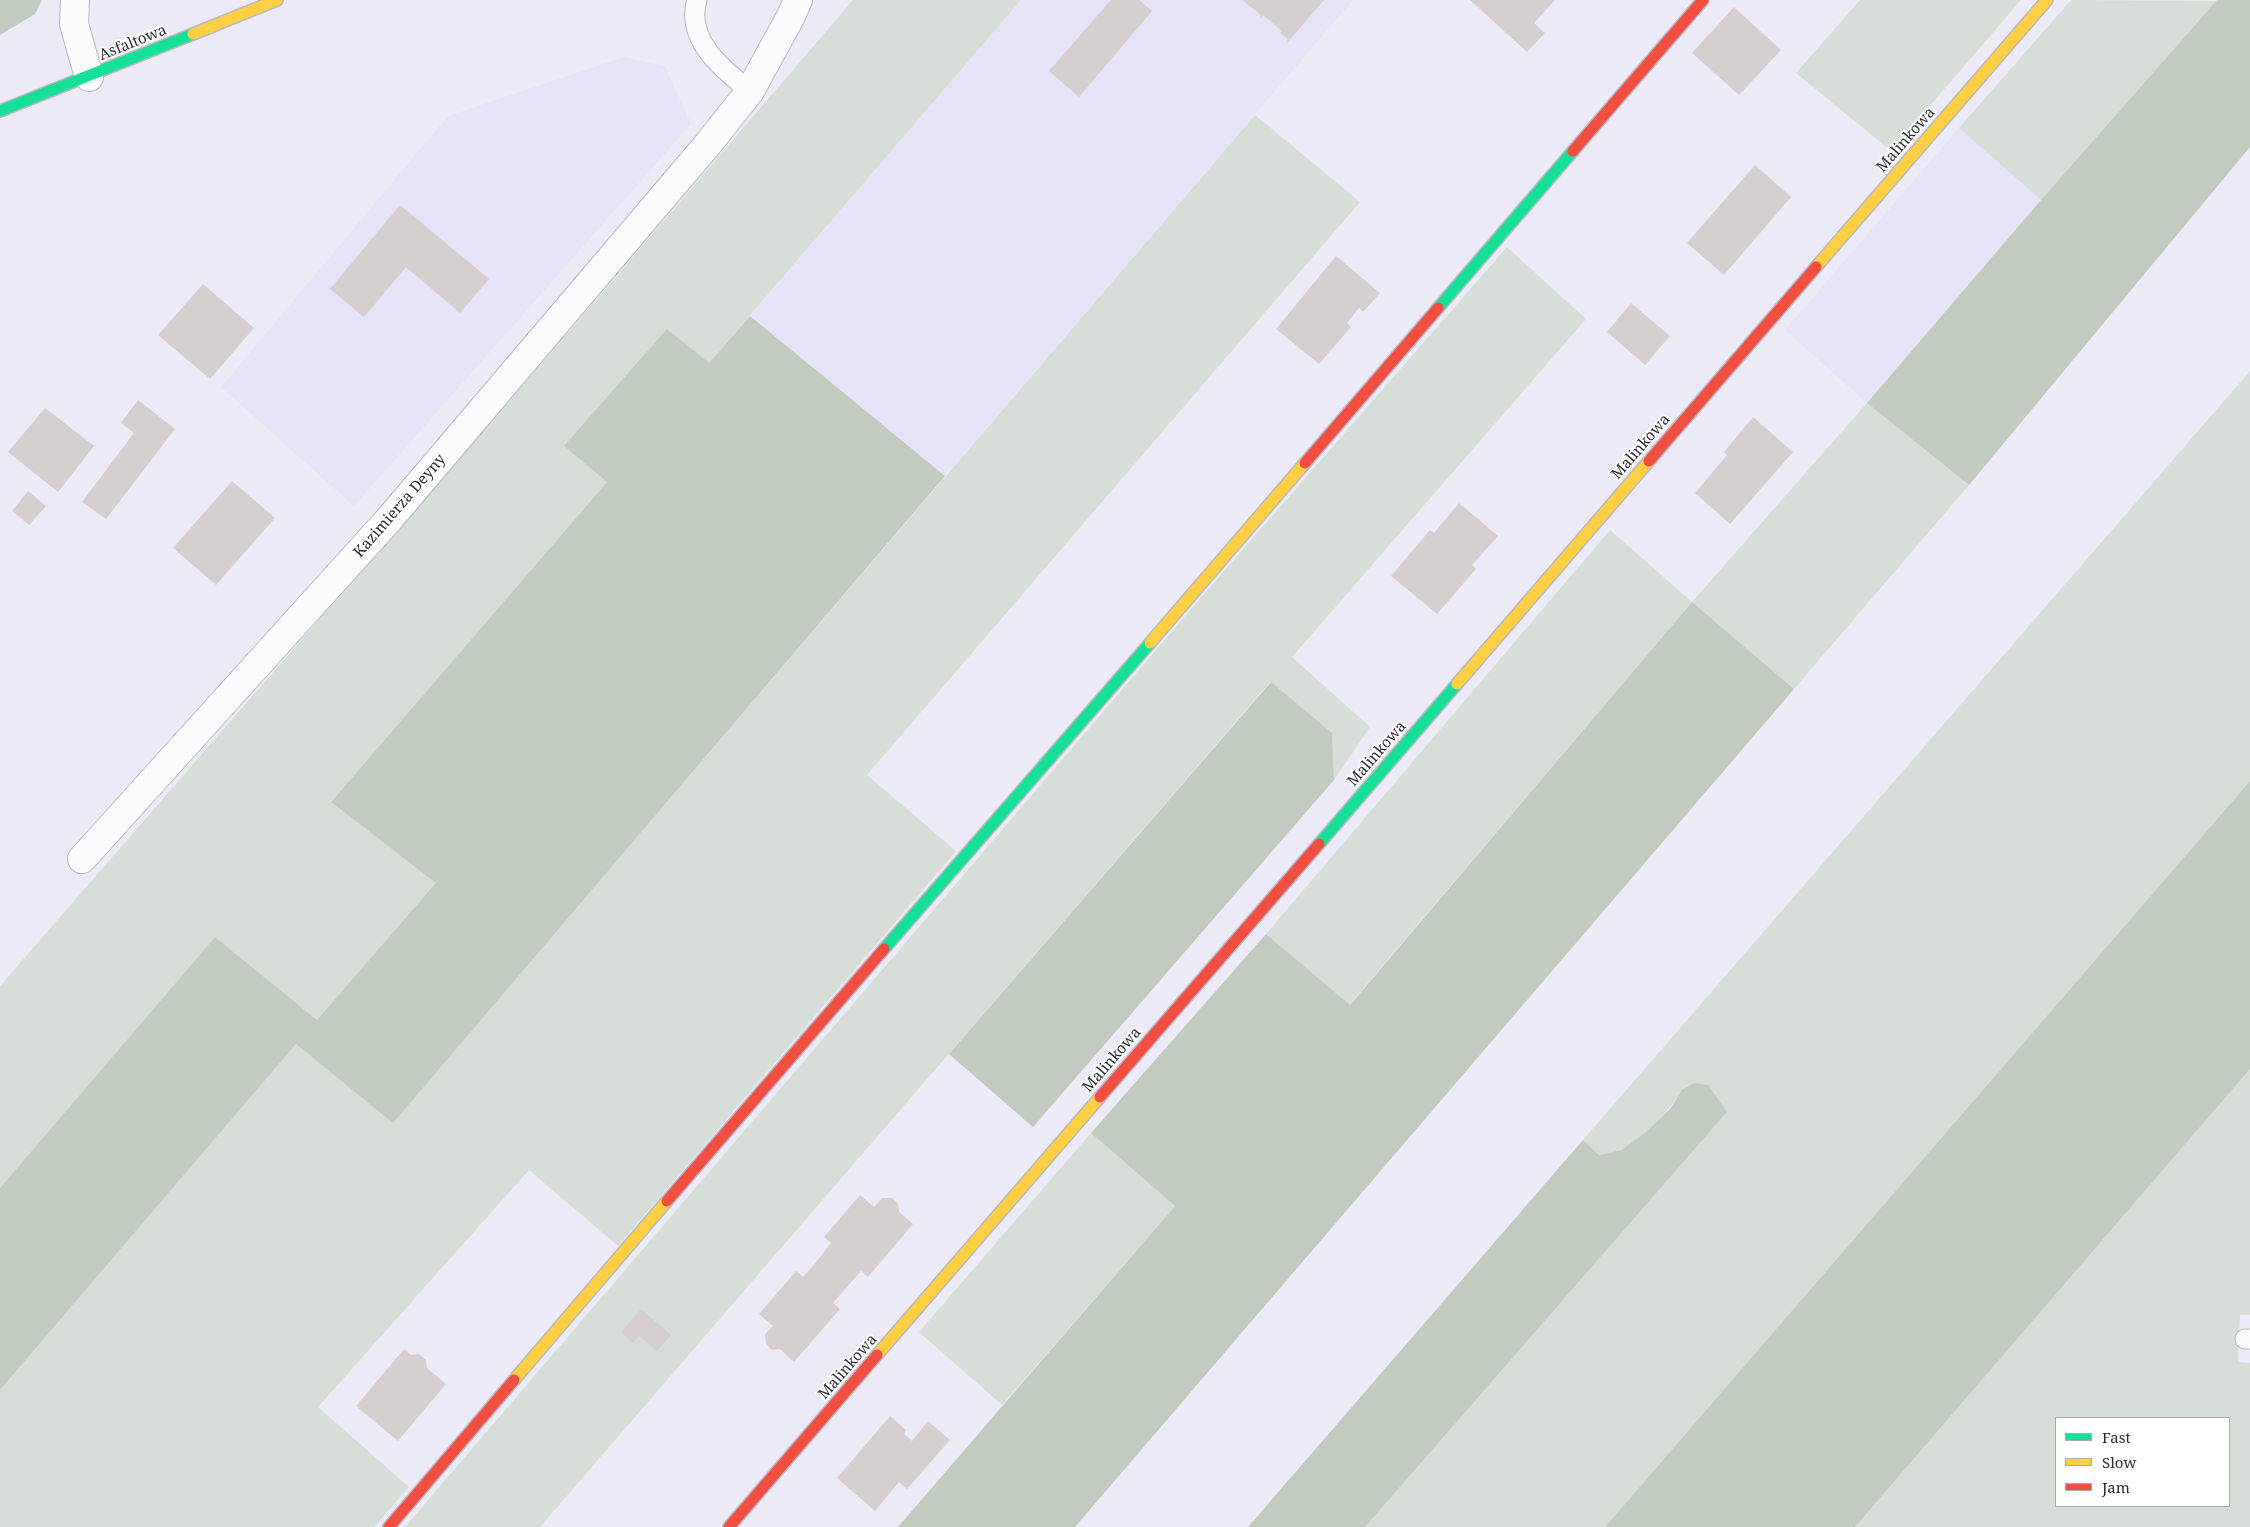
<!DOCTYPE html>
<html>
<head>
<meta charset="utf-8">
<style>
	body { margin:0 }
	#map { position:relative; width:2250px; height:1527px; overflow:hidden; background:#eceaf6; font-family:"Noto Serif",serif }
	canvas { display:block }
	.legend { position:absolute; left:2055px; top:1417px; width:175px; height:90px; box-sizing:border-box; background:#fff; border:1px solid #abaaad; margin:0; padding:6px 9px; list-style:none; font-size:15px; color:#2c2a33 }
	.legend li { display:flex; align-items:center; gap:10px; height:25px }
	.legend b { width:25px; border:1px solid #abaaad }
</style>
</head>
<body>
<div id="map">
<canvas width="2250" height="1527"></canvas>
<ul class="legend">
<li><b style="height:6px;background:#16e098"></b>Fast</li>
<li><b style="height:6px;background:#ffcf43"></b>Slow</li>
<li><b style="height:6px;background:#f24e42"></b>Jam</li>
</ul>
</div>
<script>
const context = document.querySelector('canvas').getContext('2d');
context.lineJoin = 'round';
function fill(path, color) {
  context.fillStyle = color;
  context.fill(path, 'evenodd');
}
function stroke(path, color, width, dash) {
  context.strokeStyle = color;
  context.lineWidth = width;
  context.lineCap = dash ? 'butt' : 'round';
  context.setLineDash(dash || []);
  context.stroke(path);
}
function label(font, color, halo, rows, align = 'center') {
  context.font = font + ' "Noto Serif",serif';
  context.lineWidth = 4;
  context.setLineDash([]);
  context.textBaseline = 'middle';
  context.strokeStyle = halo;
  context.fillStyle = color;
  for (const [text, x, y, turn = 0] of rows) {
    context.save();
    context.translate(x, y);
    context.rotate((+turn || 0) * Math.PI / 180);
    context.textAlign = isNaN(turn) ? turn : align;
    if (halo) context.strokeText(text, 0, 0);
    context.fillText(text, 0, 0);
    context.restore();
  }
}
fill(new Path2D(`
	M1021,0H1353L945,476L750,316Z
	M624,57L665,66L691,124L354,506L221,387L448,116Z
	M1959,128L2041,200L1867,403L1785,330Z`), '#e6e2f8');
fill(new Path2D(`
	M853,0H1021L709,363L564,446L607,482L331,802L437,883L317,1020L215,937L0,1188V986L512,398Z
	M1860,0H2021L1891,151L1796,73Z
	M2071,0L2216,1L2041,200L1959,128Z
	M1255,115L1360,202L867,775L956,851L618,1246L529,1170L318,1407L409,1487L374,1527H0V1390L296,1044L393,1122Z
	M1507,247L1586,319L1292,657L1370,727L1334,780L1332,733L1270,682L540,1527H405L1199,600Z
	M2250,371V781L1605,1527H1365L1727,1112L1682,1090C1670,1109 1643,1141 1622,1150C1615,1153 1606,1153 1599,1155L1583,1140Z
	M1867,403L1969,485L1794,689L1692,602L1349,1005L1266,934L1610,530L1692,602Z
	M2250,1069V1315H2240L2238,1362L2250,1363V1527H1855ZM2056,1418H2229V1506H2056Z
	M1091,1133L1175,1206L1002,1405L919,1332Z`), '#d7ddd7');
fill(new Path2D(`
	M0,0H42L35,14L0,35Z
	M2217,0H2250V147L1969,485L1867,403L2041,200Z
	M750,316L945,476L393,1123L296,1044L0,1390V1188L215,937L317,1020L436,883L331,802L607,482L564,446L667,329L709,363Z
	M1692,602L1794,689L1075,1527H898L1175,1206L1091,1133L1266,934L1350,1005Z
	M1271,682L1332,733L1334,780L1033,1127L949,1054Z
	M2250,781V1069L1855,1527H1605Z
	M1694,1083L1708,1085L1727,1112L1365,1527H1248L1583,1140L1599,1155L1622,1150L1645,1133L1670,1109L1682,1090Z`), '#c1cbc0');
fill(new Path2D(`
	M1111,0H1139L1152,11L1079,97L1049,71Z
	M1242,0H1324L1286,44L1288,39L1280,33L1282,31L1263,15L1259,20L1261,15Z
	M1470,0H1555L1534,23L1545,33L1527,52Z
	M1734,7L1781,50L1739,95L1692,53Z
	M1755,165L1791,197L1724,275L1687,243Z
	M400,205L489,279L460,313L406,267L364,317L330,289Z
	M1336,256L1380,293L1363,312L1359,308L1347,323L1351,327L1319,364L1276,329Z
	M203,284L254,328L210,379L158,335Z
	M1631,303L1670,336L1645,365L1607,332Z
	M138,400L175,429L106,519L82,502L134,433L121,423Z
	M45,408L94,446L58,492L8,452Z
	M1753,417L1793,452L1730,524L1695,493L1727,455L1724,452Z
	M232,481L275,518L216,585L173,548Z
	M28,491L46,506L29,525L12,511Z
	M1459,503L1498,536L1472,565L1476,569L1437,614L1391,576L1430,530L1434,533Z
	M860,1195L874,1207L882,1198H892L898,1204L899,1212L913,1224L868,1277L861,1271L833,1303L840,1309L794,1362L780,1349L772,1350L766,1344L765,1334L773,1326L759,1314L796,1271L803,1277L817,1261L831,1243L824,1237Z
	M641,1309L671,1335L657,1351L639,1336L633,1343L621,1332Z
	M404,1349L411,1355L419,1354L426,1360L427,1368L446,1384L398,1441L356,1406Z
	M890,1416L906,1430L904,1434L912,1441L928,1421L950,1440L907,1489L899,1482L875,1511L837,1478Z`), '#d5cfd0');
const lane = new Path2D(`
	M697,0C685,39 722,69 750,91
	M2245,1339H2250`);
const street = new Path2D(`
	M75,0L74,24L89,77
	M82,859L391,517L708,144L750,91L791,16L798,0`);
const fast = new Path2D(`
	M0,111L193,34
	M1438,308L1573,151
	M1319,844L1457,684
	M884,949L1150,643`);
const slow = new Path2D(`
	M193,34L277,0
	M1816,267L2047,0
	M1150,643L1305,463
	M1457,684L1649,461
	M877,1355L1100,1097
	M514,1380L667,1201`);
const jam = new Path2D(`
	M1573,151L1703,0
	M1649,461L1816,267
	M1305,463L1438,308
	M1100,1097L1319,844
	M667,1201L884,949
	M389,1527L514,1380
	M729,1527L877,1355`);
stroke(lane, '#bab8c1', 21);
stroke(street, '#bab8c1', 30);
stroke(fast, '#bab8c1', 14);
stroke(slow, '#bab8c1', 14);
stroke(jam, '#bab8c1', 14);
stroke(lane, '#fcfcfe', 19);
stroke(street, '#fcfcfe', 28);
stroke(fast, '#16e098', 11);
stroke(slow, '#ffcf43', 11);
stroke(jam, '#f24e42', 11);
label('15px', '#2c2a33', '#fff', [
	["Asfaltowa",133,43,-22],
	["Malinkowa",1906,140,-49],
	["Malinkowa",1641,447,-49],
	["Kazimierza Deyny",400,506,-49],
	["Malinkowa",1377,754,-49],
	["Malinkowa",1112,1060,-49],
	["Malinkowa",848,1367,-49]
]);
</script>
</body>
</html>
